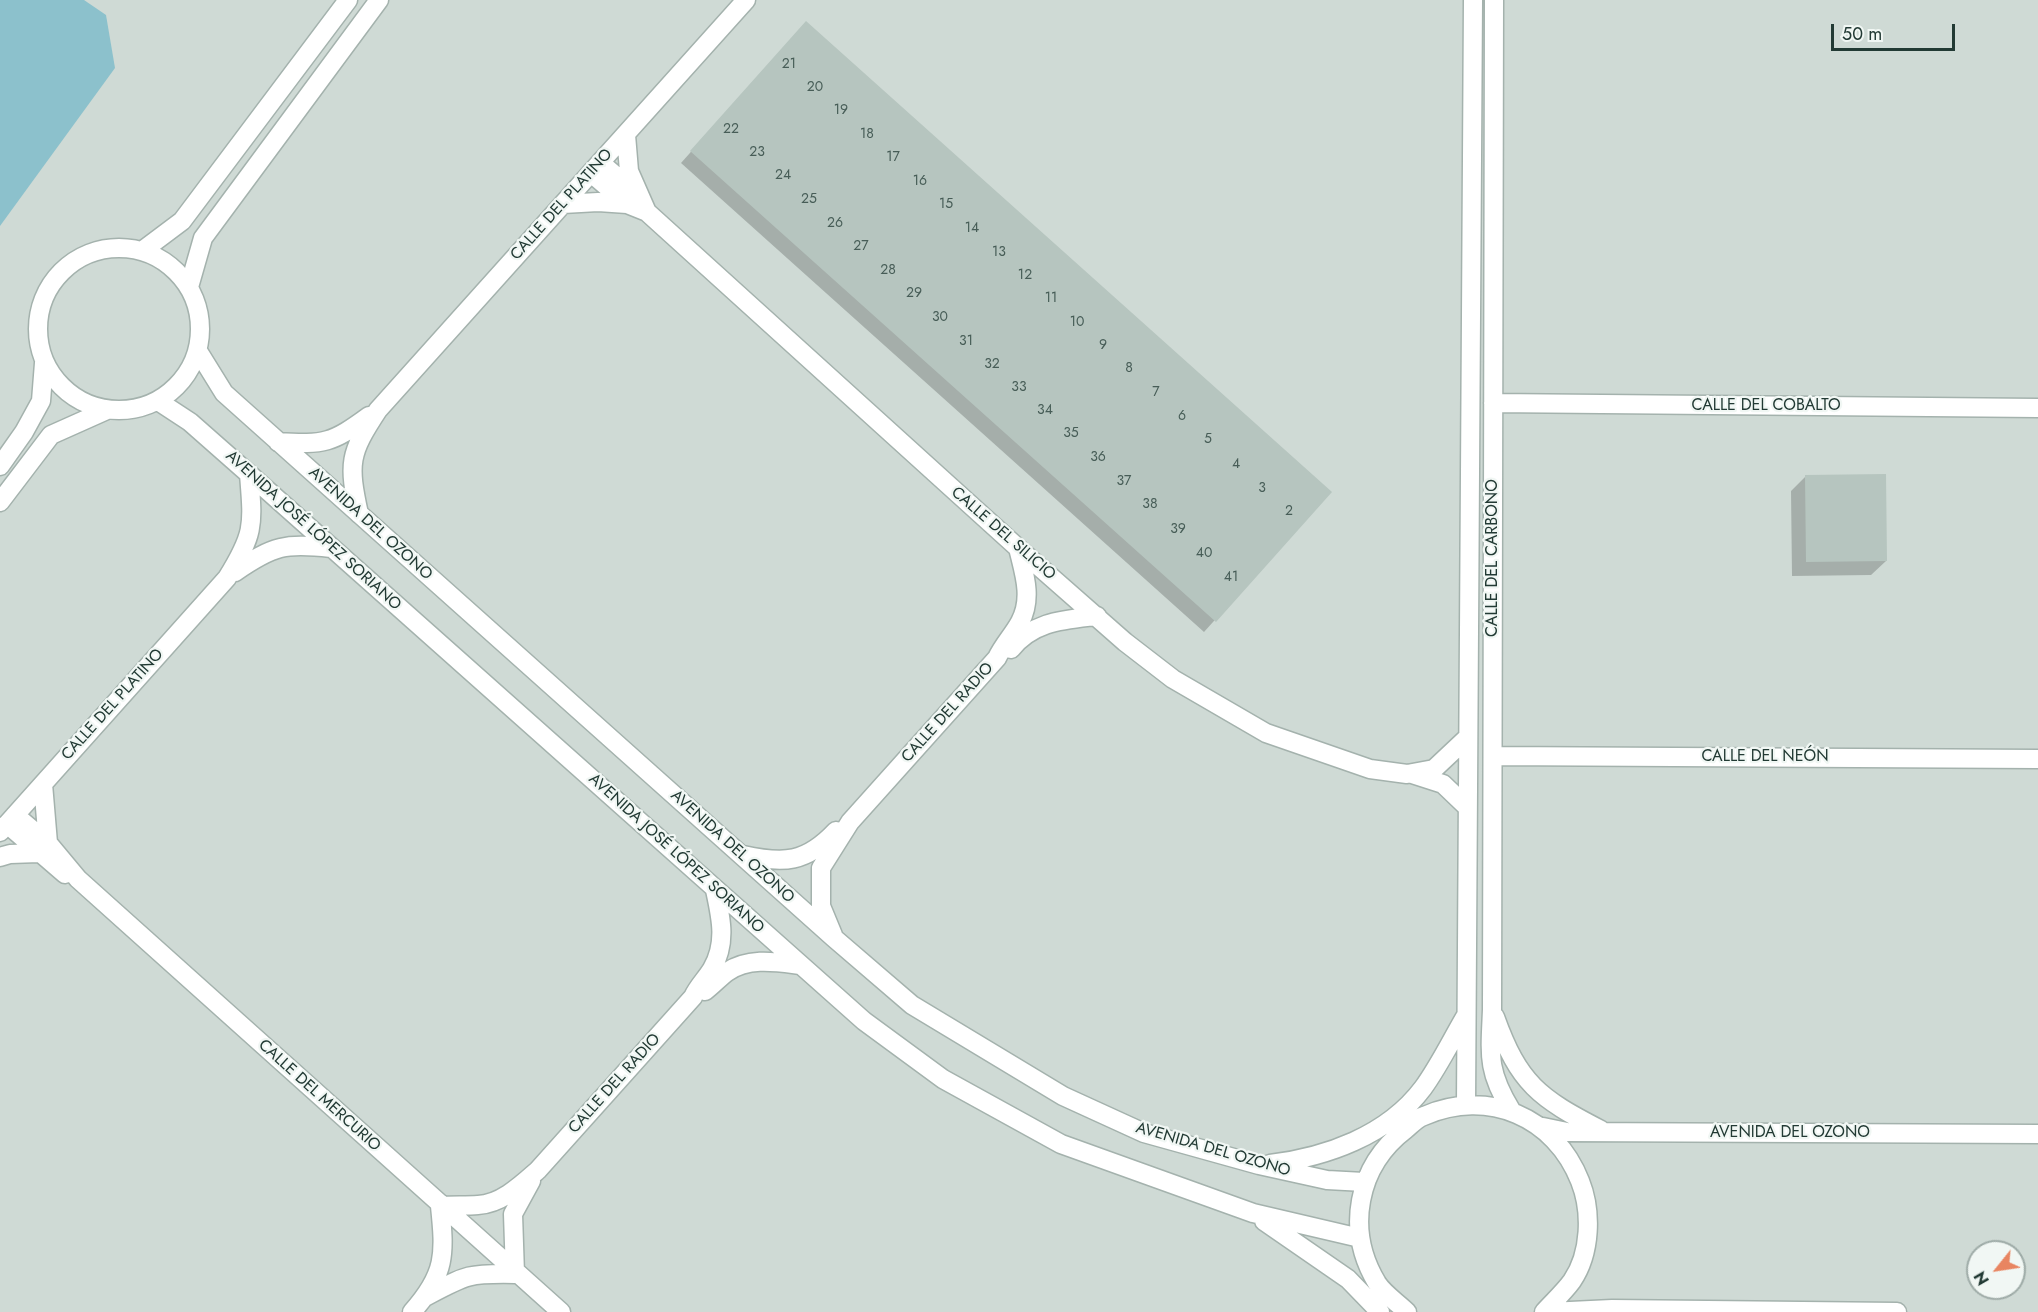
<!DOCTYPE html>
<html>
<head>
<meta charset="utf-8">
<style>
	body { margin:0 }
	#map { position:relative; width:2038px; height:1312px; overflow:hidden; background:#e1eae6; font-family:Jost,sans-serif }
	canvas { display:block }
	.north { position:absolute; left:1966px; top:1240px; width:60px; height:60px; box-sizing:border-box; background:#f1f7f4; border:2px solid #9eaba7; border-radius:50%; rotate:240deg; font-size:16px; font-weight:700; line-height:24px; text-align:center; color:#223a34 }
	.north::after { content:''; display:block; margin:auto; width:21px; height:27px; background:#e88561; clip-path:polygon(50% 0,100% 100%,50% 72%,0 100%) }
	.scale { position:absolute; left:1831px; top:24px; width:124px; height:27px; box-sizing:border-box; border:3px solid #223a34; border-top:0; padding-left:8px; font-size:18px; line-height:21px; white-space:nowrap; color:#223a34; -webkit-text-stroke:4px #f1f7f4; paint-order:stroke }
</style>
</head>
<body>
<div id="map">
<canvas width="2038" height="1312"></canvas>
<div class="north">N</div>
<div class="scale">50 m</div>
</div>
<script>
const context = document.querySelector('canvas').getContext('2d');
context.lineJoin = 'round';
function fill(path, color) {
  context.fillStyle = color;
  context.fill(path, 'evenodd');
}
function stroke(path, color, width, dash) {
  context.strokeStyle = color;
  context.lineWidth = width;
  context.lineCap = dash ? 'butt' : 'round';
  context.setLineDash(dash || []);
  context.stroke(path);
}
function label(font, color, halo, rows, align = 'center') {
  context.font = font + ' Jost,sans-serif';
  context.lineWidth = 4.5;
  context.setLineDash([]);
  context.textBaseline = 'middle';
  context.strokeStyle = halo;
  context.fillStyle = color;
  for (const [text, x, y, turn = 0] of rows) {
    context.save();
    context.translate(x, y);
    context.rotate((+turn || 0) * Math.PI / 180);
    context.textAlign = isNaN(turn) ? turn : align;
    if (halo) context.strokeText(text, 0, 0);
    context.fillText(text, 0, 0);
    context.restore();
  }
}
fill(new Path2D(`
	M0,0H2038V1312H0ZM1978,1252H2014V1288H1978Z`), '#cfdad5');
fill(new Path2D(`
	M0,0H84L106,15L115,68L0,226Z`), '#8cc1cc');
fill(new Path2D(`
	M796,34L1330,492L1204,632L681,163Z
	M1806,476L1886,561L1871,575L1792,576L1791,491Z`), '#0003');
fill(new Path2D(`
	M806,21L1332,492L1216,622L690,151Z
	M1886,474L1887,561L1806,562L1805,475Z`), '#b6c5bf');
const minor = new Path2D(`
	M1494,0L1492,1010C1490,1055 1487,1071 1511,1110
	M626,135L629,171L647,212
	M601,163L638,195
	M591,173L627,204L647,212L1018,548L1125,642L1173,679L1266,733L1370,769L1407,774L1434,769L1468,737
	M563,204L598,202L627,204
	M38 329a81 81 0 1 1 162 0a81 81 0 1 1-162 0Z
	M142,251L182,221L348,0
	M189,287L203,238L379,0
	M198,351L224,393L834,938L912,1005L1063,1096L1144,1133L1259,1165L1327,1180L1364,1182
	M158,401L190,422L249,474L864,1021L943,1079L1061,1144L1253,1213L1360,1238
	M1493,403L2038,408
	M278,442C325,445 332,443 369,416
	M0,466L24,432L41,401L44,363
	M0,502L51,435L107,410
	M359,514C348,463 349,454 378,410L746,0
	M235,572C274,545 285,543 331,548
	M1011,649C1034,621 1063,620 1097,616
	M1493,756L2038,759
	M1412,774L1443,784L1467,807
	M43,784L48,843L78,879L561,1312
	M15,815L48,843
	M7,824L65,874
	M0,832L227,578C255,533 253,525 249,474
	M743,855C784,864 806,863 836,831
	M0,857L10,854L39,853
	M833,935L821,906V868L850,822L997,658C1003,645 1013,635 1020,622C1033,598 1024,573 1018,548
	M705,991C713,985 719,978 727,972C749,957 776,962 801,965
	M1495,1017C1519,1084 1539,1098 1601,1130
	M1466,1104L1473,0
	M1543,1127L1567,1132L2038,1134
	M1270,1164C1326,1157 1387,1136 1423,1088C1439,1066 1451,1041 1465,1017
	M1264,1221L1348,1279L1380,1312
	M425,1297C466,1275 468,1273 515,1274L513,1214L531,1181
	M412,1312C446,1274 445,1254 440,1206C453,1205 466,1206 478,1205C501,1204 521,1185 538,1170L693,997C698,986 706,979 712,969C727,943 721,918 715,890
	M1407,1312C1398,1303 1384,1294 1377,1283C1345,1230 1357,1166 1406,1129C1411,1125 1417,1118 1424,1116C1488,1088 1555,1117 1580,1181C1592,1211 1591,1253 1572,1281C1564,1292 1553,1302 1544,1312
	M1549,1312L1612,1309L1897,1312`);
stroke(minor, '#a4b2ad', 21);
stroke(minor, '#fff', 18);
label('14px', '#475d57', null, [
	["21",789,65],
	["20",815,88],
	["19",841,111],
	["22",731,130],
	["18",867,135],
	["23",757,153],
	["17",893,158],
	["24",783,176],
	["16",920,182],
	["25",809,200],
	["15",946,205],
	["26",835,224],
	["14",972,229],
	["27",861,247],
	["13",999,253],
	["28",888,271],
	["12",1025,276],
	["29",914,294],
	["11",1051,299],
	["30",940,318],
	["10",1077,323],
	["31",966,342],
	["9",1103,346],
	["32",992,365],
	["8",1129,369],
	["33",1019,388],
	["7",1156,393],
	["34",1045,411],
	["6",1182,417],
	["35",1071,434],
	["5",1208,440],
	["36",1098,458],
	["4",1236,465],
	["37",1124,482],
	["3",1262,489],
	["38",1150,505],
	["2",1289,512],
	["39",1178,530],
	["40",1204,554],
	["41",1231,578]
]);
label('16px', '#223a34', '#f1f7f4', [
	["CALLE DEL PLATINO",562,205,-48],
	["CALLE DEL COBALTO",1766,406],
	["AVENIDA DEL OZONO",370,524,42],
	["AVENIDA JOSÉ LÓPEZ SORIANO",313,531,42],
	["CALLE DEL SILICIO",1003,534,41],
	["CALLE DEL CARBONO",1493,558,-90],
	["CALLE DEL PLATINO",113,705,-48],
	["CALLE DEL RADIO",948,713,-48],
	["CALLE DEL NEÓN",1765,757],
	["AVENIDA DEL OZONO",732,847,42],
	["AVENIDA JOSÉ LÓPEZ SORIANO",676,854,42],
	["CALLE DEL RADIO",615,1084,-48],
	["CALLE DEL MERCURIO",319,1096,42],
	["AVENIDA DEL OZONO",1790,1133],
	["AVENIDA DEL OZONO",1213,1150,16]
]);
</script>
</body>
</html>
